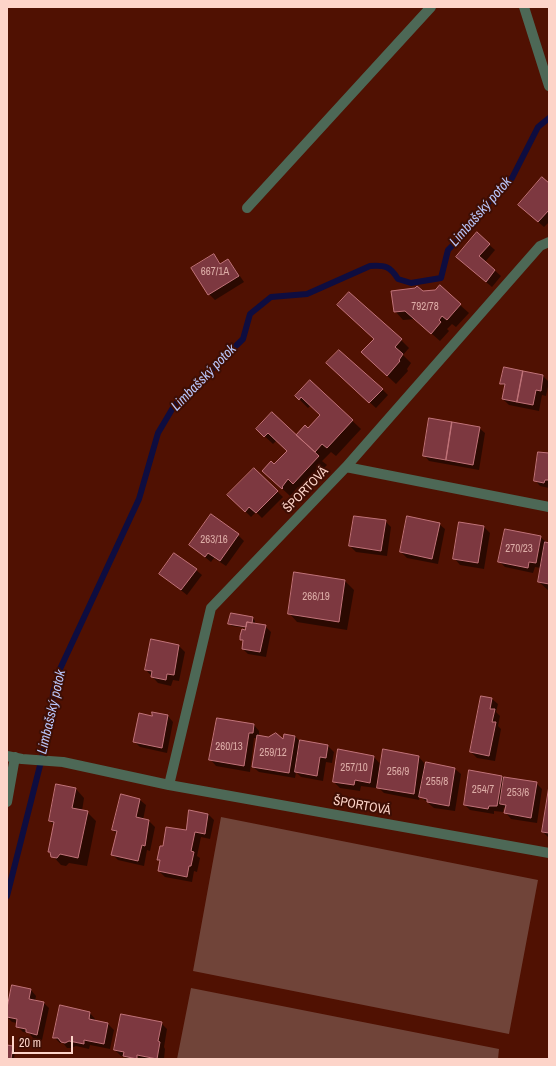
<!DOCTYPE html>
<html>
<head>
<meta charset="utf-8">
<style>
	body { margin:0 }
	#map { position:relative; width:556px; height:1066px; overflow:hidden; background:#501102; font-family:"Archivo Narrow",sans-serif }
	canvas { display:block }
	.frame { position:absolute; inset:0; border:8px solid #fdd4c9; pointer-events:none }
	.scale { position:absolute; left:12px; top:1036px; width:61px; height:18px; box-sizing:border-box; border:2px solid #fdd4c9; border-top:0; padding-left:5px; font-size:12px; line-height:14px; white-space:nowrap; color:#fdd4c9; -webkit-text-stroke:3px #3e0e04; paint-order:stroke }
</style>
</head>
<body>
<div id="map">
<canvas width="556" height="1066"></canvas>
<div class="frame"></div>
<div class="scale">20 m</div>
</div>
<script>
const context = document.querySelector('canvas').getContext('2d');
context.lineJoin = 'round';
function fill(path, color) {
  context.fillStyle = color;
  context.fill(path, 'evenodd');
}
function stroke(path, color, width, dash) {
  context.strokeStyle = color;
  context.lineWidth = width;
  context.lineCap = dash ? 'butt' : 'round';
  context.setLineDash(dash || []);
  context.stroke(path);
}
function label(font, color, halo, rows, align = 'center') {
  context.font = font + ' "Archivo Narrow",sans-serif';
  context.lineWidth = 4;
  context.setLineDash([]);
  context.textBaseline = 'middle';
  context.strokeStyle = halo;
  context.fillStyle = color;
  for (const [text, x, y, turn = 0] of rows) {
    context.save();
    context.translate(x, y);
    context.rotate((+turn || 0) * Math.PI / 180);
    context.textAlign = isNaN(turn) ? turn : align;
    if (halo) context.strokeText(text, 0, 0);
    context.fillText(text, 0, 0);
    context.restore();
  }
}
fill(new Path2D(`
	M221,817L538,880L509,1034L193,971Z
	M191,988L499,1049L498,1059H177Z`), '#704439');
fill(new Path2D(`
	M549,184V222L544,227L519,205Z
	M477,234L495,250L485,262L501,276L492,287L463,263Z
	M214,255L221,264L228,260L233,266L244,282L215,300L209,294Z
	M415,289L460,305L469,313L456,327L452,324L447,329L449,331L440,341L415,319L403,320L395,311Z
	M401,340L409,348L403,355L411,363L407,369L408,371L396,384L371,361Z
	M333,369L382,389L388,395L376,408Z
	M543,376L549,382L546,396L542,395L539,411L509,405L503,399L506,387L501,383Z
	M310,381L361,429L336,456L331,452L322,461L327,465L302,491L298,487L290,496L272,479L274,465L288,451L277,440L273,444L257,429L297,436L308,429L321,415L311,405L308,408L296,396Z
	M479,428L485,433L479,470L429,461L424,455Z
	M549,454V488L540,486L535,480Z
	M254,469L283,497L262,518L256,512L251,517L229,495Z
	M211,515L238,535L244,541L226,566L214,558L211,562L190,545Z
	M385,521L391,527L387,556L356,552L350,546Z
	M439,524L445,529L438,564L407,558L401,552Z
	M484,527L490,533L484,569L460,565L455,559Z
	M540,537L549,544V591L539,582L541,568L535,567L533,573L505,567L499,561Z
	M196,570L202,575L187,595L160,574Z
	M295,573L345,581L354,590L347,630L297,622L289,613Z
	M253,618L255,621V624L265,626L271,632L266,657L248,654L243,649L244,642L241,639L246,628L232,626L229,623Z
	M179,646L185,652L179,681L173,680L171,686L158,683L146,670Z
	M492,699L498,704L496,712L500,716L498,726L501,729L495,761L477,758L471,752Z
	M168,716L173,722L167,753L140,747L134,741L152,717Z
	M254,725L259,731V736L284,741L295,736L301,743L328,746L334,752L332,763L326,762L323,781L301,777L296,772L295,778L259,772L253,767L257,738H254L250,772L216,766L211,760Z
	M339,750L374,757L381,765L419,757L424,763V769H455L461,774L455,811L434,808L420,796L419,800L384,793L378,787L381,770H379L376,788L361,786L360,791L340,788L334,782Z
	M502,777L505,780L536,783L542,789L537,823L511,819L506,813V809L504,807L503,812L494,811V814L470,810L465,805Z
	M57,785L76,789L84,798L82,811L87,812L96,821L87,866L69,863L66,866L61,865L49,852L54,825L50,821Z
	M549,793V838L543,832Z
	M121,795L140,800L146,805L143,820L149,821L155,827L150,851L147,850L144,866L118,860L112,854L117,834L113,830Z
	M208,814L214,820L210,839L201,837L197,856L200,858L197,872L194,871L192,882L165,877L159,871L161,862L158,860L163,847Z
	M31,990L36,996L35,1001L43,1002L49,1008L42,1040L33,1038L29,1033L23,1032L17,1026V1023L12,1022L7,1017V1013Z
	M90,1013L95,1019V1021L108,1024L114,1030L110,1049L90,1045L89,1049L76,1046L71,1048H67L63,1043H60L54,1037Z
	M161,1023L167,1029L164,1047L165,1049L164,1059H128L125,1057L121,1056L115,1050Z
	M7,1046L13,1047L15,1050L14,1059H7Z`), '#0007');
stroke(new Path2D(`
	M7,896L52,718L53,693L60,669L139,499L158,433L174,406L243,339L250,314L271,297L307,294L370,266C385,265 390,266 398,279L411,283L441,278L448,250L473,225L493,196L512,178L538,127L549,118`), '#0e0d40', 6);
const building = new Path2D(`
	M542,177L549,183V210L538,222L518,205Z
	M477,232L490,244L479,256L495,270L486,282L456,257Z
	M214,254L220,264L228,259L239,276L208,295L191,268Z
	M440,285L461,304L447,320L442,316L439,320L441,322L431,334L405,311L394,312L391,291L415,288L417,286L423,291L435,290Z
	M349,292L402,339L395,347L403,354L399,360L400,361L387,376L361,352L374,339L337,305Z
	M339,350L383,389L369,403L326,363Z
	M504,367L523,371L517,402L502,399L505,384H500Z
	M523,371L543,375L541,391L536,390L533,405L517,402Z
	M310,380L353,420L327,448L322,444L315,452L296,435L305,425L308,428L320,415L301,397L299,400L295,396Z
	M272,412L319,456L293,484L288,479L282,487L283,488L282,489L262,471L271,461L274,464L287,451L268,433L264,437L256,429Z
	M429,418L452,422L446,460L423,456Z
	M452,422L480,427L473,465L446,460Z
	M538,452L549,453V480H545L544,483L534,481Z
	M254,468L278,491L256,513L249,507L245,512L227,495Z
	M211,514L239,534L220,561L208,553L205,557L189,545Z
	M354,516L386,520L381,551L349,546Z
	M407,516L440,523L432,559L400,552Z
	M459,522L484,526L478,563L453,559Z
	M505,529L541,536L536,563L529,562L528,568L498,562Z
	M545,542L549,543V584L538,582Z
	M174,553L197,569L181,590L159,574Z
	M294,572L345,580L339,622L288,614Z
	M231,613L253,617L252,623L247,622L246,627L228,624Z
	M247,622L266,625L260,652L242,649L243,640H240V636L242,629L245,630Z
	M151,639L179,645L174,675L167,674L166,680L151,677L152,671L145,670Z
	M481,696L492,698L490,709H495L492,722H496L489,756L470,752Z
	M152,712L168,715L162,748L133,742L139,713L152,716Z
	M217,718L254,724L253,733H249L244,766L209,760Z
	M276,733L283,739L284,734L295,736L289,773L252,767L257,735L268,737Z
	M300,740L328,745L326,758L320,757L317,776L295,772Z
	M338,749L374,756L370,783L355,780L354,785L333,782Z
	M383,749L419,756L414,794L377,788Z
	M426,762L455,768L449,806L427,802V799L419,797Z
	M469,770L502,776L497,806H489L488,809L464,805Z
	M504,777L537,782L531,818L504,813L506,805L500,804Z
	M56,784L76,788L72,808L88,811L78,858L60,854L57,858L51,857L50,852H48L54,822L49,821Z
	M549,786V833L542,832Z
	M121,794L140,799L136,817L149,820L145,846L142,845L138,861L111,855L117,831L112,830Z
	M189,810L208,814L205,834L195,832L191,851L194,852L191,866H189L187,877L158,871L160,860H157L160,846H163L166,827L186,830Z
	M12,985L31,989L29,999L44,1002L37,1035L26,1032V1029L16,1027L17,1019L7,1017V1008Z
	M60,1005L90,1012L89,1019L108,1023L104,1044L84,1040V1044L69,1041L65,1043L61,1042L58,1038H53Z
	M121,1014L162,1022L158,1041L160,1042L157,1059L137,1055V1059L123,1056L124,1052L114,1050Z
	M7,1045L13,1046L11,1059H7Z`);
fill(building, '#7d3840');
stroke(building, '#c07379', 1);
stroke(new Path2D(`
	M524,7L549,86
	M247,208L431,7
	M346,467L549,507
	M7,756L22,759L63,762L169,785L549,853
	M169,785L211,608L346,467L540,246L549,242
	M7,802L15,757`), '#4d6856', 10);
label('11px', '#ddada7', null, [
	["667/1A",215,272],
	["792/78",425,307],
	["263/16",214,540],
	["270/23",519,549],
	["266/19",316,597],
	["260/13",229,747],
	["259/12",273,753],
	["257/10",354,768],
	["256/9",398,772],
	["255/8",437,782],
	["254/7",483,790],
	["253/6",518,793]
]);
label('13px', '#fdd4c9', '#3e0e04', [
	["ŠPORTOVÁ",306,490,-46],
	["ŠPORTOVÁ",362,806,10]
]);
label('italic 14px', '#b9c4f8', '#3e0e04', [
	["Limbašský potok",481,212,-49],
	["Limbašský potok",204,378,-46],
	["Limbašský potok",52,712,-77]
]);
</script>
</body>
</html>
